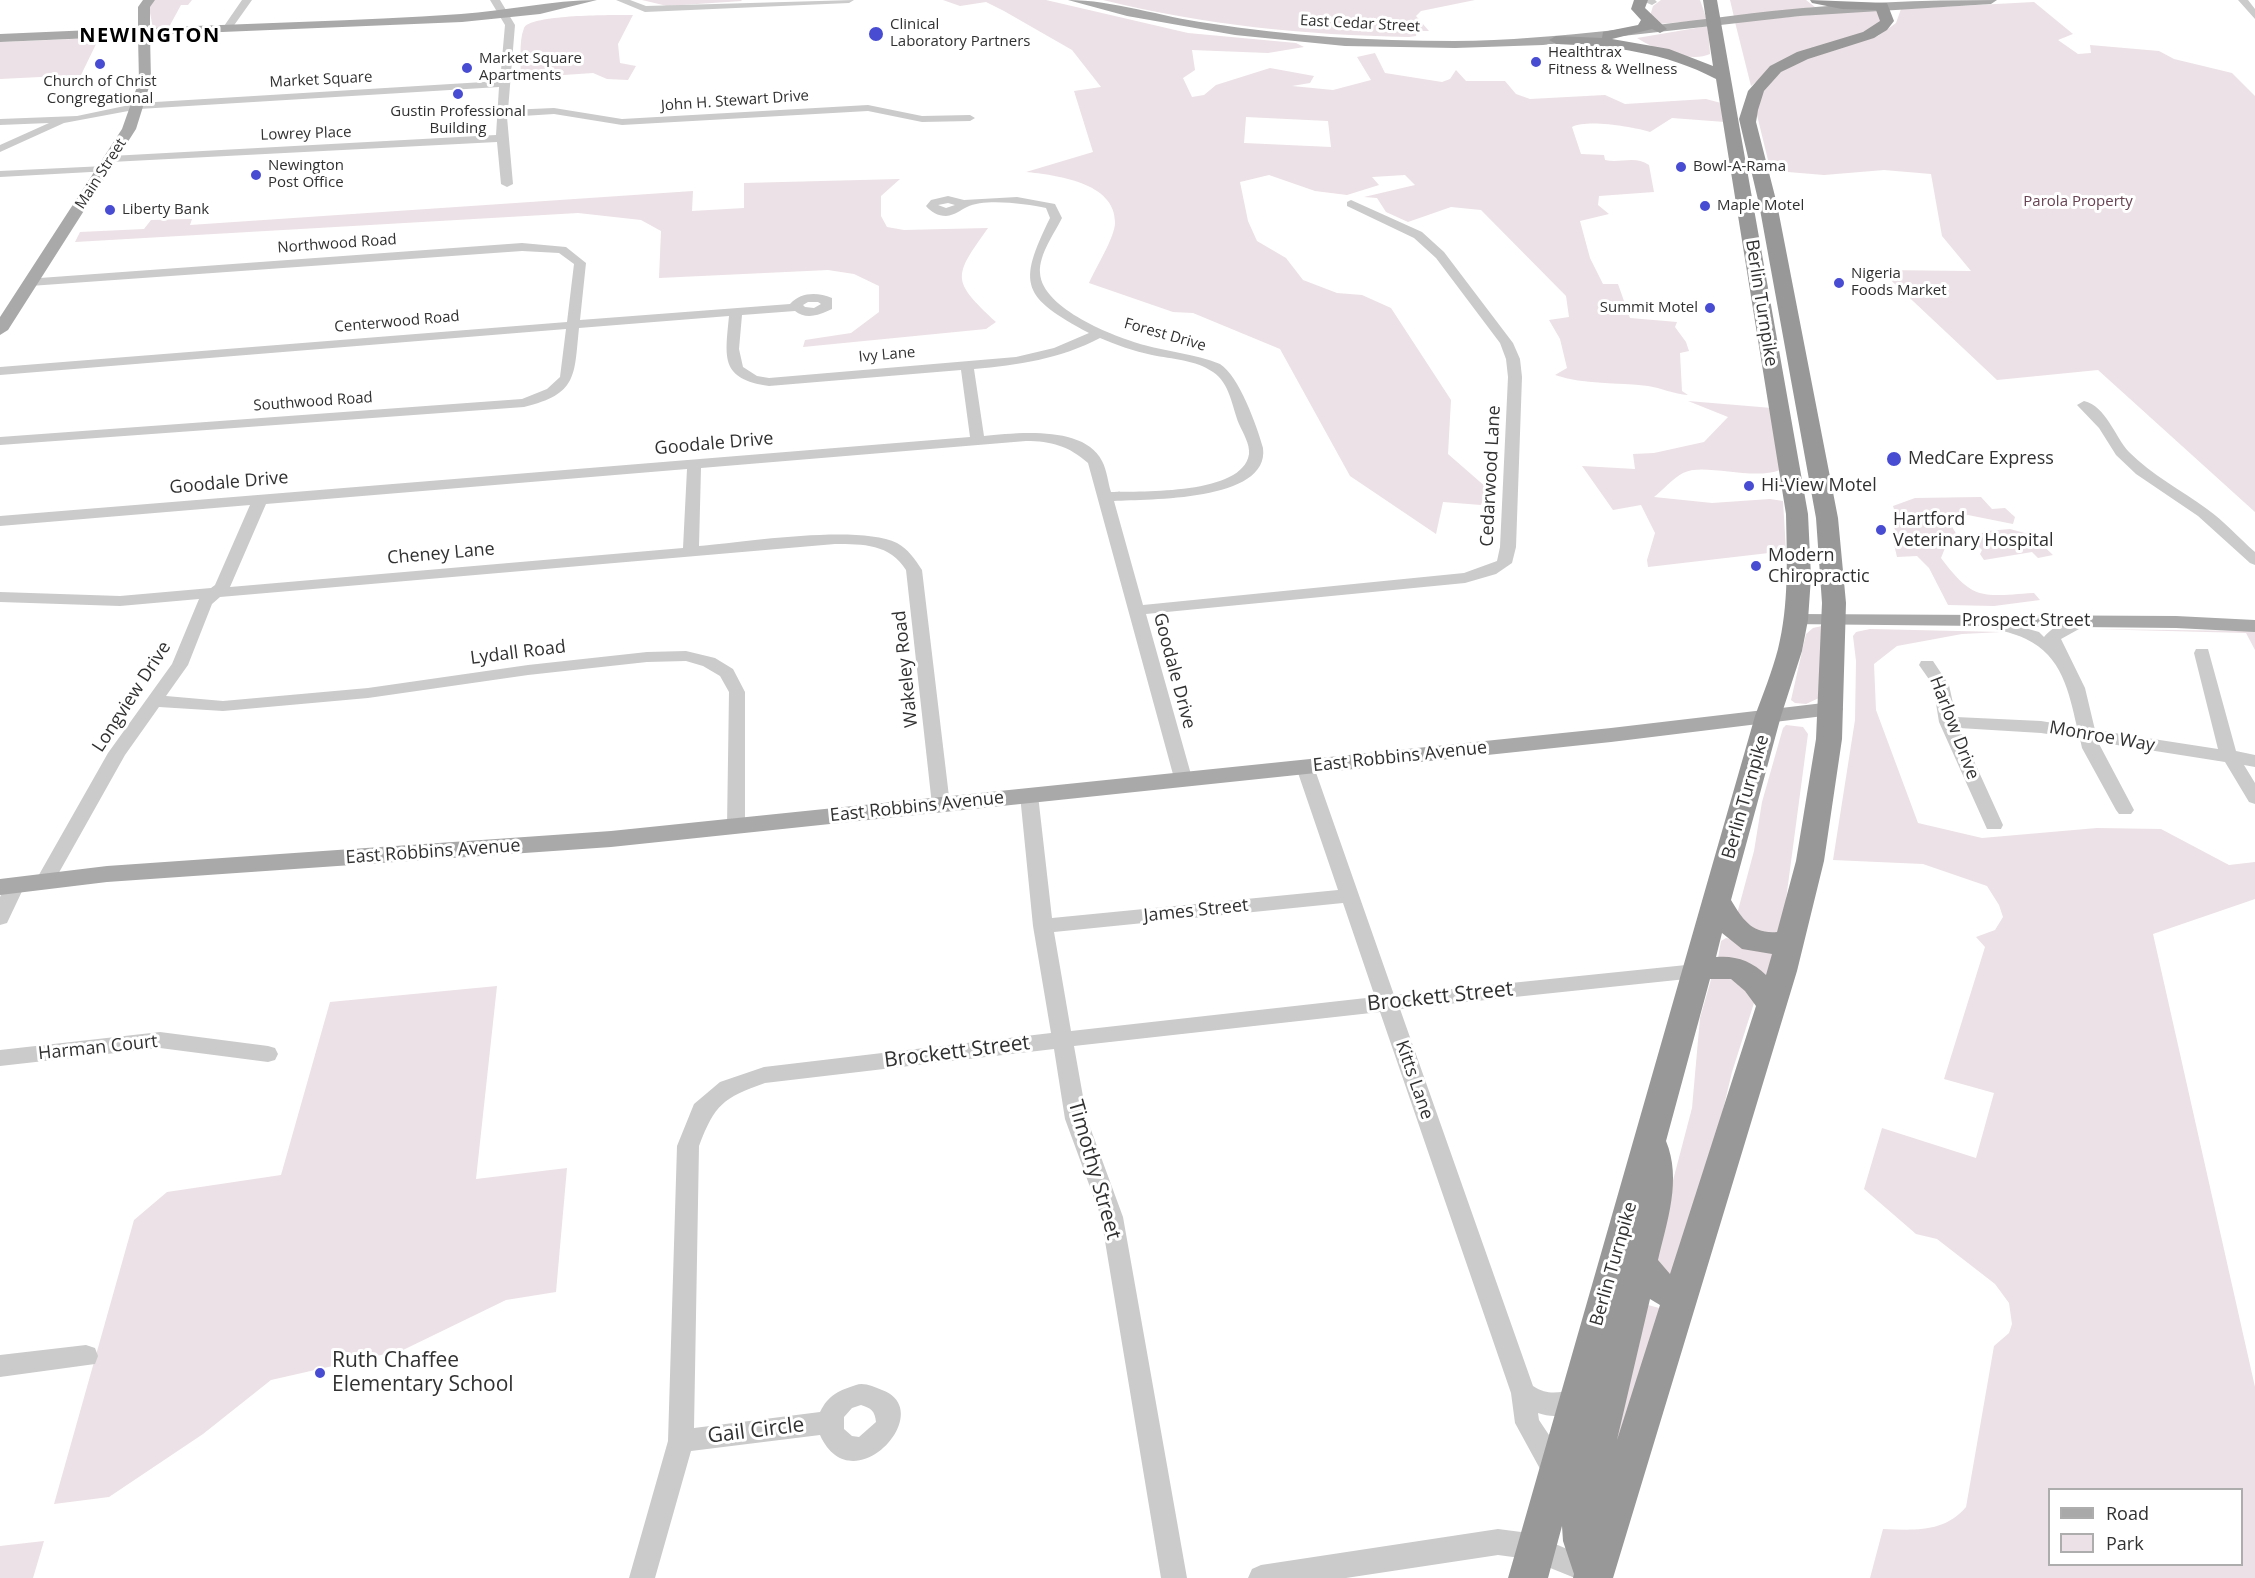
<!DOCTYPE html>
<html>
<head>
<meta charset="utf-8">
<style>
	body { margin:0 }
	#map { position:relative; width:2255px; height:1578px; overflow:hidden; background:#fff; font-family:"Open Sans",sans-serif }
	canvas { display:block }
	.legend { position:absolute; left:2048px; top:1488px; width:195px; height:78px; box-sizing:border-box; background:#fff; border:2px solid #adadad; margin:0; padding:8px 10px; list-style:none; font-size:18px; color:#313131 }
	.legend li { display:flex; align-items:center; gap:12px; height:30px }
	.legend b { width:30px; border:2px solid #adadad }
</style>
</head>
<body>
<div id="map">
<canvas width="2255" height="1578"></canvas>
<ul class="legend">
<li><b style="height:8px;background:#a9a9a9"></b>Road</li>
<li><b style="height:16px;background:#ece1e6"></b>Park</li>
</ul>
</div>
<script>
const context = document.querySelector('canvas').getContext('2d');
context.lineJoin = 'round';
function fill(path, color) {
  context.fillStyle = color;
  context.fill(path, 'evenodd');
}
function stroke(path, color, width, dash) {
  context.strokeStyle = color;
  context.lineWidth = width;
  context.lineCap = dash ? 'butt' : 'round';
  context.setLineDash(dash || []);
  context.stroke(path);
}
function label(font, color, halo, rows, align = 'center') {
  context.font = font + ' "Open Sans",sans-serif';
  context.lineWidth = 6;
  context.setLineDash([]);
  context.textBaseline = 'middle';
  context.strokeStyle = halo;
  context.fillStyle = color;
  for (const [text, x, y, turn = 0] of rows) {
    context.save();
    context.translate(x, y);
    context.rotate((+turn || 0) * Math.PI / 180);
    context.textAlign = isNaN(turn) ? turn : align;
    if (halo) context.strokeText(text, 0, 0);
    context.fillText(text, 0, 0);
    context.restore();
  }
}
fill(new Path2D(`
	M153,0H192L188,5H181L169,27L153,28L149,8Z
	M642,0H741L742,1L667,6Z
	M943,0H1046L1188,33L1296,43L1304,47L1268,53L1192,50L1195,70L1183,78L1192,97L1204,95L1216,85L1270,68L1314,76L1310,83L1292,86L1333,90L1371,80L1357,57L1375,53L1385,73L1442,82L1450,79L1456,70L1466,81H1505L1516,94L1530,99L1605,95L1625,104L1706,99L1721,103L1725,122L1672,118L1650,132C1633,127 1588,119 1572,127L1581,154L1604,155L1605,160C1620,164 1634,155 1649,165L1654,192L1599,196L1598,205L1609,214L1580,221L1590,258L1603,284H1618L1630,318L1677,322L1675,327L1686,342L1689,351L1680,353L1682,391L1688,395C1674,394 1661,388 1648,386C1617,382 1585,385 1555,375L1567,368L1560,339L1549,320L1569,317L1566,296L1481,210L1451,207L1408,222L1386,212L1377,198L1364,197L1415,185L1405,175L1372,177L1379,185L1347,195L1315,191L1269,175L1240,182L1248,221L1257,241L1286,258L1303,280L1337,293L1362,295L1391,308L1451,400L1448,454L1487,488L1481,505L1443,502L1436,534L1350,476L1280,349L1193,313L1173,312L1089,283C1095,269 1115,237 1115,223C1116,182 1055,175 1026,172L1093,152L1074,91L1101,87L1072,50L1004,11L986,2L960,6ZM1246,117L1328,121L1331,147L1244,143Z
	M1103,0H1475L1421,11L1416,16L1429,31H1417L1416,36L1409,37C1305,35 1204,25 1103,0Z
	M1661,0H1700L1707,20L1659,24L1650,16L1653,6Z
	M1730,0H1806L1815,7L1734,17Z
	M2034,2L2073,34L2058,40L2078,54L2091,53L2090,45L2159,51L2174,59L2232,73L2255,96V512L2098,370L1997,380L1880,270L1971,271L1942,236L1931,174L1884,170L1824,175L1788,172L1784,166L1774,165L1768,160L1755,107L1758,98L1781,71L1809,56L1878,36L1896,23L1901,9Z
	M1874,9L1883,13L1878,27L1776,66L1751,86L1735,22Z
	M633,15L618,44L620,63L636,66L628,80L607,79L593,73L520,78C522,64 518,43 524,28C530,14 617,15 633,15Z
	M1708,26L1710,54C1690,63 1654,49 1637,38Z
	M99,38L81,75L0,79V42Z
	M900,179L881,196V216L887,227L904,230L988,228C953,277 951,280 996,322L986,329L803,347L805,340L851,333L879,312V286L854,274L828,270L659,278L661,231L641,220L578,213L75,242L80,232L144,229L151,220L192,219L190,225L693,191L692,211L744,208V183Z
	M1688,401L1772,408L1780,470C1752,481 1703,462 1683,473C1673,478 1663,490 1654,497L1712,503L1770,499L1783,501L1786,551L1648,567L1647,560L1655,533L1641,505L1613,510L1582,466L1635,469L1633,454L1654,453L1704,442L1728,417Z
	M1981,497L1992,509L2005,508L2015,517L2013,524L1968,515L1948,520L1960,540L1947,543L1941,558C1974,602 1982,596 2034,593L2040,600L1994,606L1948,605L1929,568L1917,556L1897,557L1892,536H1897L1893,524L1898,522L1893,506L1915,498Z
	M2010,529L2032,535L2053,555L2038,558L2032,552L1984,560L1980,554L1982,550L1974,542L1973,537L1987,531Z
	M1822,626L1819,698L1806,704L1795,703L1791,700L1806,634L1813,628Z
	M1870,629L2002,632L1962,634L1897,646L1874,664L1876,710L1918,823L1982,838L2097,828L2161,829L2229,865L2255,862V899L2153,934L2255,1387V1578H1870L1883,1529C1914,1530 1944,1533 1966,1507L1994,1346L2009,1333L2012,1324L2009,1303L1995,1284L1937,1239L1916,1234L1864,1189L1882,1128L1976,1158L1994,1093L1944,1079L1985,947L1976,937L1995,930L2003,917L1999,905L1987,886L1923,864L1833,860L1855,720L1856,661L1853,636L1856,632ZM2050,1490H2242V1564H2050Z
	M2090,629L2255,631V650L2246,633Z
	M1786,725L1803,727L1808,734L1783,922L1778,932L1757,937L1737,914L1754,851L1762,802L1783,728Z
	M1726,938L1774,950L1767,976L1718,958L1721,941Z
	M1727,972L1754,997V1003L1732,1072L1716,1139L1672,1274L1668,1276L1658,1271L1655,1249L1692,1108L1700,1018L1712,976Z
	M497,986L476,1179L567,1168L556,1292L506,1300L403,1350L271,1380L203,1434L109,1497L54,1504L134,1220L167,1192L281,1175L330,1002Z
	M1644,1304L1663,1309L1608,1488L1626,1384Z
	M44,1541L33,1578H0V1546Z`), '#ece1e6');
fill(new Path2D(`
	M242,0H252L230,31H224L222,29Z
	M490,0H500L515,25L508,110L554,108L622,119L868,105L922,116L970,115L975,118L970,121L922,122L868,111L622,125L554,114L507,117L513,184L507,187L501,184L497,142L111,162L105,159L111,156L496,135L499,87L139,109L64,123L0,152V145L49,123L0,125V119L77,116L139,103L500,81L505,25Z
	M616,0H630L646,6L854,0L849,3L645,12Z
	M1640,0H1655L1657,2L1652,5Z
	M2238,0H2248L2255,9V19Z
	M105,166L109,167V171L0,177V171Z
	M948,196L964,200L1017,197L1055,204L1062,218C1054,234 1039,254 1040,273C1042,309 1115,337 1144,345C1170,352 1195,354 1220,364C1239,376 1257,426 1263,448C1270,502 1147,499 1114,501L1143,605L1464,573L1497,561L1500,547L1508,377L1506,359L1500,343L1436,258L1414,238L1347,206V202L1351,200L1422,232L1444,252L1513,343L1520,359L1522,377L1516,547L1512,563L1496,574L1465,583L1146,614L1192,778L1183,784L1174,778L1088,463C1069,446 1051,441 1026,441L701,468L699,546C745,542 858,524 897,543C908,549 915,559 922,570L950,805L947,809H935L932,805L906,570C890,544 863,544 835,544L220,597L212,604L188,665L166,696L223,701L368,688L528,665L647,652L686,651L715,658L733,669L745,692V827L743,831H729L727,827L729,692L720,676L703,666L686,661L647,662L528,675L368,698L223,711L159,707L125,755L52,885H38L36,880L108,753L172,664L199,599L120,606L0,602V592L120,596L211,588L215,585L250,505L0,526V516L970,437L961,370L769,386C720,379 725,358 729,316L579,328C574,376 578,394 524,407L0,445V437L522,399L547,389L560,377L566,329L0,375V367L567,322L574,264L559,253L522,251L30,286L26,285V279L522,243L566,247L586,263L580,320L790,304C801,292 817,292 832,298V309C820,315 806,320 795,311L742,315L739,349L743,367L757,376L769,378L1016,357L1054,348L1089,333C1022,297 1017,285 1050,218L1046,208C1027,204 985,198 967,207C960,210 956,215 946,216C938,216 931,212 926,206L931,200ZM948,203L955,205L946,208L938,205ZM808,302H818L821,304L814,308L805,307L803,305ZM1100,338C1116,345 1134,351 1152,355C1172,359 1196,360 1213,372C1230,383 1232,407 1239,424C1243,433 1250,444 1249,454C1243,495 1142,491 1111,492C1108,483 1107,470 1102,461C1084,425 1016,433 984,436L974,369C1018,365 1060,359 1100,338ZM687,469L683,548L230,587L266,504Z
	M2084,401C2106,406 2115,437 2129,452C2152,475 2181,490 2207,509C2224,521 2239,538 2255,552V565L2250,563L2198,516L2136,474L2116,455L2099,428L2077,405Z
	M1983,616L2039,632L2044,637C2053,626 2074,614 2088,618L2090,621L2088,624L2061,639L2085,688L2095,730L2218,749L2194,653L2196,649H2208L2236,751L2255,755V767L2244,765L2255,783V804L2249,802L2225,762L2098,742L2134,810L2131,814H2119L2116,810L2082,748L2080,739L2041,733L1959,728L2003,825L2001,829H1987L1939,722L1933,685L1919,665L1921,661H1933L1949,685L1956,717L2041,721L2077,727C2069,692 2062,656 2026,639C2012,632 1993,629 1977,624L1975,621L1977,618Z
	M1305,761L1314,767L1394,995L1696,964L1703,966L1706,971L1703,976L1696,978L1400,1009L1533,1386C1554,1400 1566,1386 1585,1393L1588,1401L1585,1409C1569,1415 1554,1419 1538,1413L1539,1420L1559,1450L1567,1470L1563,1478L1554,1482L1545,1478L1515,1423L1511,1393L1380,1012L1074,1046L1087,1119L1123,1217L1187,1578H1161L1101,1217L1065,1119L1054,1049L765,1083C723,1098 715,1104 699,1146L694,1428L820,1412C828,1395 840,1390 856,1385C864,1382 874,1387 882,1390C939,1411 852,1506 820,1435L691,1451L655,1578H629L668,1441L677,1146L694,1104L720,1082L764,1067L1051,1033L1033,926L1020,795L1023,791H1035L1038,795L1052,918L1338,890L1296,767ZM1343,903L1375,997L1071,1031L1054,932ZM861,1405C871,1408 875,1411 876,1422L859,1437L852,1436L844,1429V1417L852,1408Z
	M15,878L22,880L25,885L7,923L0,925V897L8,880Z
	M160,1032L268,1046L275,1048L278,1054L275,1060L268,1062L160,1048L0,1066V1050Z
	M86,1345L95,1348L98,1356L95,1364L0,1377V1355Z
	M1498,1529L1529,1533L1603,1564L1609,1578H1575L1528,1559L1498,1555L1346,1578H1248L1252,1569L1261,1565Z`), '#cbcbcb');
fill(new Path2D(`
	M143,0H155L150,7V28C254,23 357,21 461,14C506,11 552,0 597,0L540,14L462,22L150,35L151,81L136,129L8,330L0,335V317L122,129L139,81L138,36L0,42V34L138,28V7Z
	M1068,0C1113,0 1162,17 1207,23C1289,36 1371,41 1454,41C1561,40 1666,23 1772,11C1847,3 1922,0 1997,0L1991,4L1800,16L1543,45L1455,48L1345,46L1235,35L1127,16Z
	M1796,614L2176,616L2255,620V632L2176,628L1789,624L1786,620L1789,616Z
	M1832,702L1840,704L1843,709L1840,714L1611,742L611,847L107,882L0,895V879L107,866L611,831L1611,728Z`), '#a9a9a9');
fill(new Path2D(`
	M1634,0H1648L1645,8L1667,29L1660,33L1652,29L1612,39L1669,49L1713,66L1703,0H1717L1808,514L1811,577L1808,620L1802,651L1781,716L1731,900C1743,920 1752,934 1777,932L1796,861L1816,739L1822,603L1816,518L1759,204L1739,119L1748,91L1770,66L1797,52L1863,32L1880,21L1876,10L1842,9L1812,3L1810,0L1887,3L1894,21L1887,30L1874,38L1808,59L1781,72L1764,91L1758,110L1756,122L1777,204L1838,518L1846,603L1842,739L1824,861L1797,971L1613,1578H1573L1574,1574L1563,1541L1562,1526L1548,1578H1508L1755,716C1763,694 1772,672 1778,649C1789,605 1787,559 1786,514L1716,79C1665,52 1612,46 1556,44L1549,40L1556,36L1602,38L1603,32L1638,25L1641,20L1631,9ZM1722,933L1742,949L1772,954L1766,975C1752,961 1735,955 1716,957ZM1710,979H1731L1745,991L1756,1006L1670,1274L1658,1260C1667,1221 1682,1180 1666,1141ZM1650,1299L1660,1305L1617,1440Z`), '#989898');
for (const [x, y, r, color] of [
	[876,34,8,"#484cd3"],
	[1536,62,6,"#484cd3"],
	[100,64,6,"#484cd3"],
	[467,68,6,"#484cd3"],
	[458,94,6,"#484cd3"],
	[1681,167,6,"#484cd3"],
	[256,175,6,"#484cd3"],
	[1705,206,6,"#484cd3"],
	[110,210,6,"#484cd3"],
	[1839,283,6,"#484cd3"],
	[1710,308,6,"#484cd3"],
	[1894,459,8,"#484cd3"],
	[1749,486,6,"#484cd3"],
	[1881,530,6,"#484cd3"],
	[1756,566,6,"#484cd3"],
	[320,1373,6,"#484cd3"]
]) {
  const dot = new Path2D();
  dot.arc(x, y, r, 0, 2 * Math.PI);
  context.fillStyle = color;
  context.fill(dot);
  stroke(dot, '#fff', 2);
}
label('15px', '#313131', '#fff', [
	["East Cedar Street",1360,24,3],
	["Market Square",321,80,-3],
	["John H. Stewart Drive",735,101,-4],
	["Lowrey Place",306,134,-2],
	["Main Street",101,174,-57],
	["Northwood Road",337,244,-4],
	["Centerwood Road",397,322,-5],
	["Forest Drive",1165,335,16],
	["Ivy Lane",887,355,-5],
	["Southwood Road",313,402,-4]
]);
label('15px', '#313131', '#fff', [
	["Clinical",890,25],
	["Laboratory Partners",890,42],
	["Healthtrax",1548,53],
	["Fitness & Wellness",1548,70],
	["Market Square",479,59],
	["Apartments",479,76],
	["Church of Christ",100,82,"center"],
	["Congregational",100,99,"center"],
	["Gustin Professional",458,112,"center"],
	["Building",458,129,"center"],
	["Newington",268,166],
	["Post Office",268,183],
	["Bowl-A-Rama",1693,167],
	["Maple Motel",1717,206],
	["Liberty Bank",122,210],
	["Nigeria",1851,274],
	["Foods Market",1851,291],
	["Summit Motel",1698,308,"right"]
], 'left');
label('15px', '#684352', '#fff', [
	["Parola Property",2078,202]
]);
label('18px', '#313131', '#fff', [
	["Berlin Turnpike",1761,303,81],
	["Goodale Drive",714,444,-5],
	["Cedarwood Lane",1491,476,-87],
	["Goodale Drive",229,483,-5],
	["Cheney Lane",441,554,-5],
	["Prospect Street",2026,621],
	["Lydall Road",518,653,-7],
	["Wakeley Road",906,669,-96],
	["Goodale Drive",1174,671,75],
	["Longview Drive",132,697,-57],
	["Harlow Drive",1954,728,69],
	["Monroe Way",2102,737,10],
	["East Robbins Avenue",1400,757,-6],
	["Berlin Turnpike",1746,797,-74],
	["East Robbins Avenue",917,807,-6],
	["East Robbins Avenue",433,852,-4],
	["James Street",1196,911,-6],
	["Harman Court",98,1048,-6],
	["Kitts Lane",1414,1080,71],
	["Berlin Turnpike",1614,1264,-74]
]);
label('18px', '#313131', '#fff', [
	["MedCare Express",1908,459],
	["Hi-View Motel",1761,486],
	["Hartford",1893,520],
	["Veterinary Hospital",1893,541],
	["Modern",1768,556],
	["Chiropractic",1768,577]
], 'left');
context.letterSpacing = '1.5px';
label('bold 20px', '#000', '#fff', [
	["NEWINGTON",150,36]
]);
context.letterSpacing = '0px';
label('21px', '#313131', '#fff', [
	["Brockett Street",1440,997,-6],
	["Brockett Street",957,1052,-7],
	["Timothy Street",1094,1170,74],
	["Gail Circle",756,1431,-7]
]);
label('21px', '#313131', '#fff', [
	["Ruth Chaffee",332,1361],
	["Elementary School",332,1385]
], 'left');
</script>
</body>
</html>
